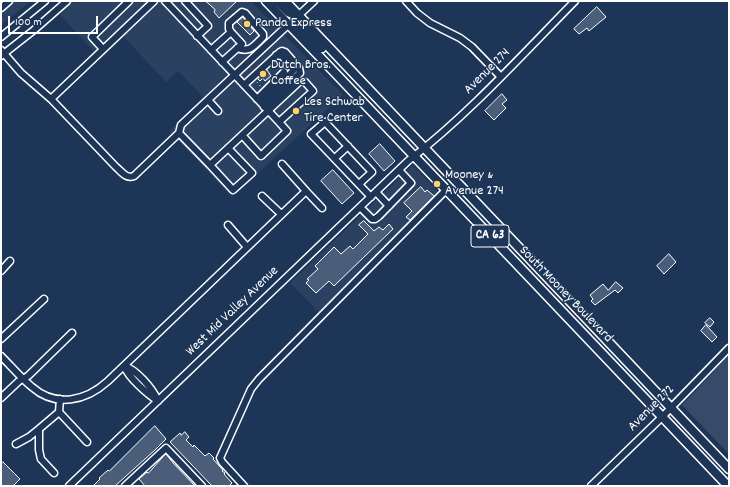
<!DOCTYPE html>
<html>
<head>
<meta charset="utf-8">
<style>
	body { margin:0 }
	#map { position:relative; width:730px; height:487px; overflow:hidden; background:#1d3557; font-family:Dekko,sans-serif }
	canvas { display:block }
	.frame { position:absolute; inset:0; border:2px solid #fff; pointer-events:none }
	.scale { position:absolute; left:8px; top:16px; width:90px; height:18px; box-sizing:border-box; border:2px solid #fff; border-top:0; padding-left:5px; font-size:12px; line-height:14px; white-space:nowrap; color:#fff; -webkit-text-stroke:3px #1d3557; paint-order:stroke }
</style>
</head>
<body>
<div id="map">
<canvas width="730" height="487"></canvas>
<div class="frame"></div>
<div class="scale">100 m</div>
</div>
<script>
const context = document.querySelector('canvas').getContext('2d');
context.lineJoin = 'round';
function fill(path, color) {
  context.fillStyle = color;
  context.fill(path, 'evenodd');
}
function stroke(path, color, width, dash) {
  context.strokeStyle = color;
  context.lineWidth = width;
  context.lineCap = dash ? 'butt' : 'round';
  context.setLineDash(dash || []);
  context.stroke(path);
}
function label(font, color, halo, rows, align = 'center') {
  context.font = font + ' Dekko,sans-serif';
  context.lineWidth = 3;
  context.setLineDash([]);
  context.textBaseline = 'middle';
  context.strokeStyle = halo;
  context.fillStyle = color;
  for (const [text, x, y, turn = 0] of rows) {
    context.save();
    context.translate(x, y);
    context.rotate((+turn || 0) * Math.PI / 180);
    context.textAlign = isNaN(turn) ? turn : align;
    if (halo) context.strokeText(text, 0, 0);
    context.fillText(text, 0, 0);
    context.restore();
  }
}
fill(new Path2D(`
	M1,1H31L1,25Z
	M74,1H251L343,95L232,197L169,131L203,97L178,71L166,82L124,37L101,59L60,15Z
	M413,166L439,193L321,314L290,283L410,168Z`), '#2a4161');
fill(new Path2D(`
	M729,355V454L682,405Z`), '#364b69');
const building = new Path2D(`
	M206,1H237L219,18L214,12L215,10Z
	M597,7L606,17L589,31L587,28L579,34L574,29Z
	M243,17L254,31L250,35L237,22Z
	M267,70L271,76L265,81L263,78L260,81L258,79Z
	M502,94L507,100L502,104L506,108L494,120L485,111Z
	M380,144L395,161L384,171L369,154Z
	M333,170L354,193L342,204L321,181Z
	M421,187L425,192L427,190L434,196L410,220L406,217L412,211L404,203Z
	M364,221L374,231L379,227L383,230L389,224L393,229L334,286L329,281L316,293L306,283L309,280L307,279L318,269L315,266L334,247L341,254L350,246L353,249L368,234L359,225Z
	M669,254L676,262L664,274L657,266Z
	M616,282L623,288L618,293L615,290L595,305L591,301L593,299L590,295L603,284L608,290Z
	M710,318L714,322L710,327L705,323Z
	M706,325L717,337L712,342L701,331Z
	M155,426L166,439L155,450L115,486H93L100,479L99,478L108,470L109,471Z
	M185,432L189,437L186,440L193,447L194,445L205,456L209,453L214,458L213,459L223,470L222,471L225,473L224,474L232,483L229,486H212L170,442L180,433L181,435Z
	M166,454L174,464L195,486H145L139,479L147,472L148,473Z
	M3,462L20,479L13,486H2L1,485V464Z`);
fill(building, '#4a5d79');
stroke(building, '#fff', 1);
const minor = new Path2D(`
	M165,1C203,41 241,82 279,122L313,91L305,82L302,81L299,82C269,110 240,137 210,165L179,133L181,125L289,24
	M185,1L208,26L197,36
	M406,1L417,13L430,23L460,38L472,47L500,76
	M1,8L9,1
	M299,15L314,1
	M231,32L229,29V23L242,12L245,13L263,34V37C254,46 250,53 237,48
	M1,37L45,1
	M103,49L92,37L129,1
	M1,50L21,73L51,99L154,1
	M211,50L231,32L242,44L222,62
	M1,56L34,30L67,1
	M244,85L280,52L282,51L285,52L299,68L300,73L264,107
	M51,99L116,167C122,172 126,179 134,176L179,133
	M257,99L284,72
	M208,100L218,111
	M261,103L294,70L282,56L276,55
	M242,135L261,156L287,131L279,122
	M335,158L348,146
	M282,164L306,191
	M210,165L233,190L252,173L228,148
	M359,184L372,172L325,122L311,134L371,197
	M376,192L389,206
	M262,196L281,214
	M360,207L372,219H375L379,216L411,183L399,170
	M228,225L247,247
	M1,271L10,261
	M1,339L44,299
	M1,356C11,366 21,378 32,387C56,408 86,401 108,381L306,191L322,208
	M124,366C136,369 153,389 158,401
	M124,366C129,378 147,394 158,401
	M1,398L19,381L28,376L72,333
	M59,412L87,442
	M16,444L29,437L39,429
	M54,473L41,459L39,450V429L59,412L60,399
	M69,486L408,161C468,115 522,55 575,1
	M125,486L166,448L202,486
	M244,486L222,462L220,458L251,389L259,379L446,190
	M591,486L662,417L729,348`);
const major = new Path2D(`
	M266,1L318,55L728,486
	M277,1L288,12L295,15
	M285,1L729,469
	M289,24L297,25L322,48`);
stroke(minor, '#fff', 9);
stroke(major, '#fff', 11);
stroke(new Path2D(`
	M257,82L261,87`), '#fff', 1, [1, 3]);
stroke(minor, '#1d3557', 6);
stroke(major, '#1d3557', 8);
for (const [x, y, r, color] of [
	[247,24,4,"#ffd166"],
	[263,74,4,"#ffd166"],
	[296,111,4,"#ffd166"],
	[437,184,4,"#ffd166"]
]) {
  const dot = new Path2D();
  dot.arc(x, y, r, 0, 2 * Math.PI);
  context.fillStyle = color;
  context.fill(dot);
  stroke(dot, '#1d3557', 1.5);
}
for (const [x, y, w] of [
	[490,236,38]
]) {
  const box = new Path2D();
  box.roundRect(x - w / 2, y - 11, w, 22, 3);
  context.fillStyle = '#1d3557';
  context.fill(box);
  stroke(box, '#fff', 1);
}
label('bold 13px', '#fff', null, [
	["CA 63",490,236]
]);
label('14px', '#fff', '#1d3557', [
	["Panda Express",255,24],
	["Dutch Bros.",271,66],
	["Coffee",271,82],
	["Les Schwab",304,103],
	["Tire Center",304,119],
	["Mooney &",445,176],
	["Avenue 274",445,192]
], 'left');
label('14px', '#fff', '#1d3557', [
	["Avenue 274",488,72,-45],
	["South Mooney Boulevard",565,295,46],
	["West Mid Valley Avenue",233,312,-44],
	["Avenue 272",652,409,-45]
]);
</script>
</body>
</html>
